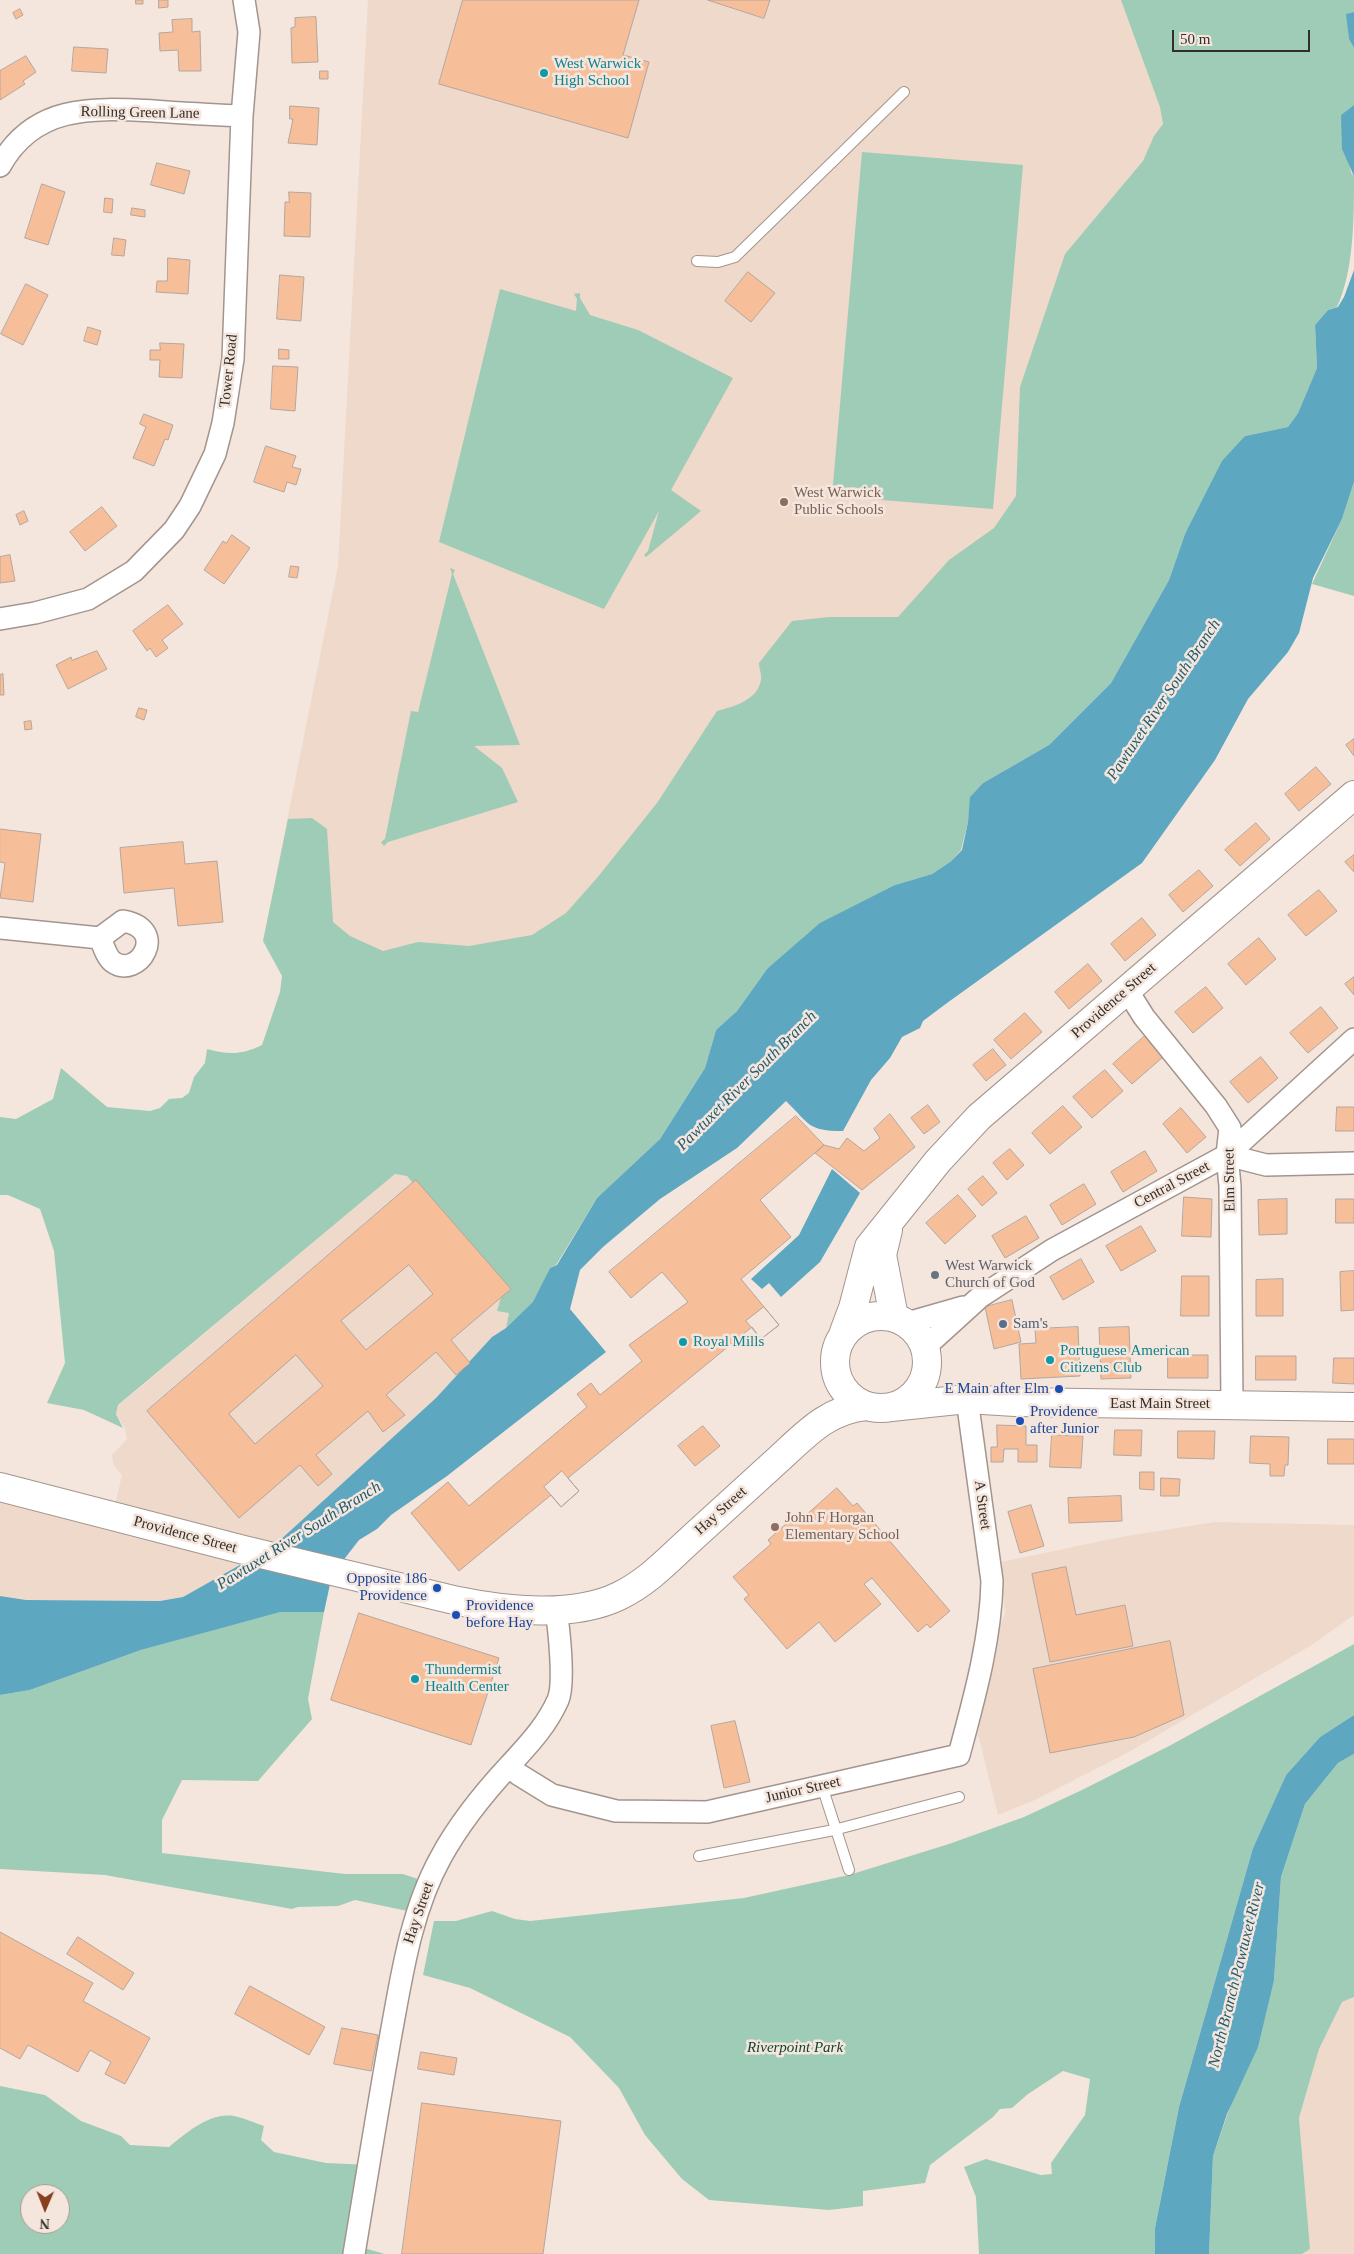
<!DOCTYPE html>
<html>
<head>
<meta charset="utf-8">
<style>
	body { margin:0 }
	#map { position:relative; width:1354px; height:2254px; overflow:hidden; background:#f5e6dd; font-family:"Times New Roman",serif }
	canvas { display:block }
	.north { position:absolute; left:20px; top:2184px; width:50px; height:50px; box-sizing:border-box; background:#f5e6dd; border:1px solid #a79c95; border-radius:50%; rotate:181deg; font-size:14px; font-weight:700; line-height:20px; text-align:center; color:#332e2a }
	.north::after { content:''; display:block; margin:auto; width:18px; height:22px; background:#873f1f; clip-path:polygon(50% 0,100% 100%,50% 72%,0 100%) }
	.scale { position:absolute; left:1172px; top:30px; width:138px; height:22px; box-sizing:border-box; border:2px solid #332e2a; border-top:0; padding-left:6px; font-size:15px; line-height:18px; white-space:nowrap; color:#332e2a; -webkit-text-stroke:4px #f5e6dd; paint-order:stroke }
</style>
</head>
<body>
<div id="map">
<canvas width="1354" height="2254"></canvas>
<div class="north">N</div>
<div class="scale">50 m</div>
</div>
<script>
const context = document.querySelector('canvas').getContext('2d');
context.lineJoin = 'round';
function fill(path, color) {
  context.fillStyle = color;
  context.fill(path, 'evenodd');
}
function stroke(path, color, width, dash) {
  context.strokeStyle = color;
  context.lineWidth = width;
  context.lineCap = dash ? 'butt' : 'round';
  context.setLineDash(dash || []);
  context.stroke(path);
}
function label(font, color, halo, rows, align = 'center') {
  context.font = font + ' "Times New Roman",serif';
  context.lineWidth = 5;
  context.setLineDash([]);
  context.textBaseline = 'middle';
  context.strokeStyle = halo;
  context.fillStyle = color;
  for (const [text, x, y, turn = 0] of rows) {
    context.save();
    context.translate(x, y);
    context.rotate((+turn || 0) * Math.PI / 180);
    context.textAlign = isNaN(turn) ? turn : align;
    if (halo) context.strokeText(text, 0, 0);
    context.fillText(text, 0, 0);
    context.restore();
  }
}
fill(new Path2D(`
	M368,0H1354V181L552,1120L263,941L338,566Z
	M395,1174L407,1176L487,1270L509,1313L506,1328L492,1337L436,1398L267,1552L254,1557L183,1597L160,1601L25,1600L0,1596V1488L113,1514L122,1475L113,1464L112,1455L127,1439L125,1428L116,1414L118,1406Z
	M1215,1522L1354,1525V1615L1310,1646L1129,1752L1035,1800L998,1815L978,1734L989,1651L1005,1614L1001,1562L1121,1537Z
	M1354,1997V2254H1302L1310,2249L1299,2118L1319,2049L1342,2002Z`), '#eed9cb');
fill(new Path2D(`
	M1121,0H1354V12L1347,14L1349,39L1354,48V105L1341,115L1351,173L1354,176C1354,219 1354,270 1337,307L1328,310L1315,325L1317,368L1298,413L1288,427L1245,436L1185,534L1169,580L1111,683L1049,745L983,783L971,796L968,822L961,850L950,862L932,874L895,885L767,969L737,1011L716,1030L705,1068L660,1139L597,1198L556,1265L550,1268L534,1302L506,1328L509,1313L497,1311L501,1297L487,1270L407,1176L395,1174L118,1405L116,1414L123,1428L84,1410L47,1403L65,1363L54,1251L40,1209L8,1195H0V1117L16,1119L53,1099L61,1068L107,1107L150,1111L160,1108L169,1099L182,1098L189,1093L194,1077L205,1063L207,1049C229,1055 241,1055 262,1045L280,992L282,976L263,941L288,819L312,818L327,829L333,922L350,936L383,951L418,942L469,946L532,935L566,913L597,878L657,803L717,711C733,707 758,700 761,680C762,675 759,668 759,663L792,621L829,617H898L949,560L994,528L1016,496L1020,387L1065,254L1143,161L1154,136L1163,124L1160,107Z
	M862,152L1023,165L993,509L832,496Z
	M500,289L576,311L577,299L574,294L580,293V298L590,315L638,330L733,378L671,490L701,511L646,557L644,555L648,551L659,511L604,609L439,542Z
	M1354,482V596L1312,584L1342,519Z
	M450,568L455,570L453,574L520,745L474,746L502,768L518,802L388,842L384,846L381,842L385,839L411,711L418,712L452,574Z
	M280,1611L324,1612L308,1699L312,1719L258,1781L182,1780L162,1820V1853L345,1874H403L430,1883L417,1913L355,1900L338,1906L298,1907L292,1909L105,1875L0,1869V1695L30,1690L141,1650Z
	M1354,1644V1715L1320,1737L1286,1775L1253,1848L1179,2107L1155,2228V2254H979L976,2197L964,2167L986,2159L1041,2175L1052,2174L1051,2163L1085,2115L1090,2079L1063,2071L1028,2094L1012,2108L1000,2109L993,2117L930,2165L925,2183L863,2191V2206L829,2210L709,2200L682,2179L645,2135L619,2088L570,2037L470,1988L423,1975L434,1921H456L492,1911L515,1919L530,1921L744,1898L849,1875L949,1844L1024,1817L1082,1790L1171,1745Z
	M1354,1754V1997L1342,2002L1319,2049L1299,2118L1310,2249L1302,2254H1209L1213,2156L1274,1980L1281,1877L1305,1804L1338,1763Z
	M0,2086L45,2095L81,2121L121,2136L130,2145L169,2147C186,2133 210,2112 234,2116C244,2118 255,2123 264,2126L261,2140L274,2152L326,2163L371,2165L364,2248L385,2254H0ZM30,2194H60V2224H30Z`), '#9fccb6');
fill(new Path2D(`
	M1354,12V48L1349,39L1346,14Z
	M1354,105V176L1342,149L1341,115Z
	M1354,270V482L1342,519L1313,578L1299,633L1288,652L1248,699L1215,760L1142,863L947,1003L923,1021L920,1028L902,1037L890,1058L871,1080L843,1131C807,1131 810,1124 786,1101L737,1148L660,1199L603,1247L580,1270L570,1309L606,1352L447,1476L391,1515L377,1529L359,1540L332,1575L324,1612H280L141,1650L30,1690L0,1695V1596L26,1600L160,1601L183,1597L254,1557L267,1552L436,1398L492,1337L506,1328L533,1302L550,1268L557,1265L597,1198L660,1139L705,1068L716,1030L737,1011L767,969L820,923L895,885L932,874L950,862L962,850L968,822L970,797L983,783L1049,745L1111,683L1169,580L1185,534L1222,461L1245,436L1288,427L1298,413L1317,368L1315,325L1328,310L1338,307L1344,297Z
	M832,1169L860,1193L820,1262L781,1297L769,1283L762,1289L751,1279L799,1235Z
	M1354,1715V1754L1338,1763L1305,1804L1281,1877L1274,1980L1258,2047L1227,2114L1213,2156L1209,2254H1155V2228L1179,2107L1253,1848L1286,1775L1320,1737Z`), '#5da7c0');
const building = new Path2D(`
	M136,0H143V4H136Z
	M159,0H168V7L159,8Z
	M463,0H639L623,55L649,62L628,138L439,84Z
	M708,0H770L764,18Z
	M20,9L23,15L16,19L13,13Z
	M316,17L318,62L292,63L291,28L295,27V18Z
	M192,19V32L200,31L201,71H179L178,50L160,51L159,33L173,32L172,20Z
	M74,47L108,49L106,73L72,71Z
	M26,56L36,72L23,81L25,84L0,100V71Z
	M320,71H328V79H320Z
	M290,106L319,108L317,145L288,143L293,119H290Z
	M157,163L190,171L184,194L151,185Z
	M42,184L65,192L48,245L25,238Z
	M289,192L311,193L310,237L284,236L285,202H289Z
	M105,198L113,199L112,213L104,212Z
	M132,208L145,210V217L131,215Z
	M114,238L126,240L124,256L112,255Z
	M168,258L190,260L188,294L156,292L157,281H167Z
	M748,272L775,293L751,322L725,301Z
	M280,275L304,277L301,321L277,319Z
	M26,284L48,295L23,345L1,334Z
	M88,327L101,331L97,345L84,341Z
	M160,343L184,344L182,378L159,377L160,360H150V350H160Z
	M279,349L289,350V359H279Z
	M273,366L298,367L295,411L271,409Z
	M144,414L173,425L168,440L165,439L154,466L133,458L146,427L140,424Z
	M266,446L296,456L292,467L301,469L296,485L287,482L284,492L254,482Z
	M102,507L117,526L85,551L70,532Z
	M24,511L28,521L20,525L16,515Z
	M232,535L250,548L224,584L204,570L223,541L226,543Z
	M10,555L15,581L0,583V557Z
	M291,566L299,567L297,578L289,577Z
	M168,605L183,624L162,640L168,648L156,657L150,648L147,651L133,631Z
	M97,651L107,669L68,689L56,665L71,657L72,660Z
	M3,674L4,695H0V675Z
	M139,708L147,710L144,720L136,717Z
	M31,721L32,729L25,730L24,722Z
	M1354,739V756L1346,745Z
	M1316,767L1331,784L1299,811L1285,794Z
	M1256,823L1270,839L1240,866L1225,850Z
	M0,829L41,834L33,902L0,898L5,863L0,862Z
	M183,842L185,864L217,861L223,922L178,926L174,888L124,893L120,848Z
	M1354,855V872L1345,862Z
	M1199,870L1213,886L1183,912L1169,895Z
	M1319,890L1337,911L1306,936L1288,915Z
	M1142,918L1156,935L1125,961L1111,944Z
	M1259,938L1276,959L1246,985L1228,964Z
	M1088,964L1102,981L1069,1009L1055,992Z
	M1354,977V995L1345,984Z
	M1206,987L1223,1008L1193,1033L1175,1012Z
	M1321,1007L1338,1028L1308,1053L1290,1033Z
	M1025,1013L1042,1032L1011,1059L994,1040Z
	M1145,1036L1163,1057L1132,1084L1113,1064Z
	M993,1049L1006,1065L986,1081L973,1065Z
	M1261,1057L1278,1078L1248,1103L1230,1082Z
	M1105,1070L1123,1091L1092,1118L1073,1097Z
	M928,1105L940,1122L924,1134L911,1118Z
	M1063,1106L1082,1127L1050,1154L1032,1133Z
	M1337,1107H1354V1131H1336Z
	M1181,1108L1206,1137L1187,1153L1163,1124Z
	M890,1114L915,1147L862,1190L815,1153L824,1145L839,1149L847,1138L864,1151L880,1138L874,1129Z
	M796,1116L824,1145L760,1200L791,1237L741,1279L779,1325L761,1339L752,1327L568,1478L579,1491L561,1507L551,1495L459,1571L411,1513L448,1482L469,1506L587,1407L577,1394L591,1383L600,1395L642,1361L629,1345L688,1302L662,1272L631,1298L609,1272Z
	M1010,1149L1024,1165L1007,1180L993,1163Z
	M1145,1151L1157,1171L1123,1192L1111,1172Z
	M983,1176L997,1193L982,1206L968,1189Z
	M416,1180L511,1289L451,1340L470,1363L456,1375L436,1352L386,1395L405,1415L383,1432L368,1411L316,1455L332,1474L318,1486L300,1465L239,1518L147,1411ZM409,1265L433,1294L366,1350L341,1321ZM296,1355L323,1386L255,1444L229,1414Z
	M1084,1184L1096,1204L1062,1225L1050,1205Z
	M958,1195L976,1216L945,1244L926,1223Z
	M1184,1197L1212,1199L1211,1237L1182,1236Z
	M1287,1199V1234L1259,1235L1258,1200Z
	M1336,1199H1354V1223H1336Z
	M1026,1216L1039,1238L1005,1258L992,1236Z
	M1141,1226L1156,1251L1121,1271L1106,1246Z
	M1081,1259L1094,1282L1063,1300L1050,1277Z
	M1354,1271V1310L1341,1311L1340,1272Z
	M1182,1276H1209V1316H1181Z
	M1283,1279V1316H1256V1280Z
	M1012,1300L1021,1342L994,1349L985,1307Z
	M764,1307L779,1325L761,1339L746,1321Z
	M1078,1327L1080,1376L1021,1379L1019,1344L1036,1343L1035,1329Z
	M1129,1327L1131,1378L1101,1379L1099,1328Z
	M1168,1355H1208V1378H1168Z
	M1256,1356H1296V1380H1256Z
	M1334,1358H1354V1384L1333,1383Z
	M997,1425L1026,1426V1445H1037V1462H1018V1449H1004L1003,1462H991V1447H997Z
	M703,1426L720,1446L695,1466L678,1446Z
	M1115,1430H1142L1141,1456L1114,1455Z
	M1178,1431H1215L1214,1459L1178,1458Z
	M1052,1435L1083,1436L1081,1468L1050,1467Z
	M1251,1436L1289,1437L1288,1465H1285L1284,1476H1270V1464L1250,1463Z
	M1328,1439H1354V1464H1328Z
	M562,1471L579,1491L561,1507L544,1487Z
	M1140,1472H1154V1490L1140,1489Z
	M1161,1478L1180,1479L1179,1496H1161Z
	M837,1488L853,1506L857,1503L950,1611L930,1628L927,1624L918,1632L872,1578L864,1584L881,1604L835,1642L819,1622L787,1649L744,1599L749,1595L733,1577L771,1544L768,1540L795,1516L799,1521Z
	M1121,1496L1122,1521L1069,1523L1068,1498Z
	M1031,1505L1044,1546L1020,1553L1008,1512Z
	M1066,1567L1076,1615L1125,1605L1133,1646L1050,1662L1032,1574Z
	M359,1613L499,1658L471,1745L331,1700Z
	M1170,1641L1184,1715L1134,1737L1050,1753L1033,1669Z
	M735,1721L750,1782L724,1788L711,1726Z
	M0,1932L93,1983L83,2001L150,2038L125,2084L105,2074L111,2062L90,2050L78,2072L28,2045L20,2059L0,2048Z
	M78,1937L134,1973L123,1990L67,1954Z
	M250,1986L325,2027L309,2055L235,2014Z
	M342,2028L378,2035L371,2071L334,2064Z
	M421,2052L457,2058L454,2075L418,2069Z
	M422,2103L561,2121L543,2254H402Z`);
fill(building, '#f6be99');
stroke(building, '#b4a69e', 1);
const lane = new Path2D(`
	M697,261L718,262L735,257L904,92
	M822,1786L849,1870
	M699,1856L834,1830L959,1797`);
const street = new Path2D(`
	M0,166C34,104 93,108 154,111C184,113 213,115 242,116
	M0,619L35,613L88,599L134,571L174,530L190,506L215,454L223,423L233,359L242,116L249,32L244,0
	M123,921C170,929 138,980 113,962C107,958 103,945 100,938Z
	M0,928L100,938
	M1127,990L1144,1017L1216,1106L1230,1128L1227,1155L1230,1186L1232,1404
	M1227,1155L1266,1165L1354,1163
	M907,1323L963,1307
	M925,1347L980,1297L1052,1250L1227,1155L1354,1039
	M510,1765L518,1774L552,1795L616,1811L707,1812L959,1755C974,1699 991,1639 992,1581L967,1399
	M354,2254C366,2181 378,2107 391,2034C402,1974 411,1911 441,1857C459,1824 483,1794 509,1766C527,1746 546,1727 558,1700C565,1684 559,1629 556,1610`);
const secondary = new Path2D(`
	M888,1230L882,1255L894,1317
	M835 1362a46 46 0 1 1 92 0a46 46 0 1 1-92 0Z
	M844,1332L853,1308L869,1247L938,1161L979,1117L1354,795
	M891,1407L967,1399L1015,1402L1354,1407
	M0,1487L244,1550L458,1601C506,1611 574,1618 619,1596C648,1582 668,1560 691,1539C721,1512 751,1484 781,1457C808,1432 828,1410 866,1406`);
stroke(lane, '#a3958d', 12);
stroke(street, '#a3958d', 24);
stroke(secondary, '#a3958d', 30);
stroke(lane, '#fff', 10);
stroke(street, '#fff', 21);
stroke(secondary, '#fff', 28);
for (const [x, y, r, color] of [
	[544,73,5,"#0f9aa8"],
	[784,502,5,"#8d6e63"],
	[935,1275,5,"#6b7280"],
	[1003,1324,5,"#5c6f8a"],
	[683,1342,5,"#0f9aa8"],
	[1050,1360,5,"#0f9aa8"],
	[1059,1389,5,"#1a4fb4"],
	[1020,1421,5,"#1a4fb4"],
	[775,1527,5,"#8d6e63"],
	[437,1588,5,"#1a4fb4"],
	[456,1615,5,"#1a4fb4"],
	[415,1679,5,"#0f9aa8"]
]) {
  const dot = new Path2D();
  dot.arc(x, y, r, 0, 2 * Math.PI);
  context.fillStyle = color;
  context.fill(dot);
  stroke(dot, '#f5e6dd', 2);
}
label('15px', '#0d838f', '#f5e6dd', [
	["West Warwick",554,64],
	["High School",554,81],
	["Royal Mills",693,1342],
	["Portuguese American",1060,1351],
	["Citizens Club",1060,1368],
	["Thundermist",425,1670],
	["Health Center",425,1687]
], 'left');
label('15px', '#332e2a', '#f5e6dd', [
	["Rolling Green Lane",140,113,1],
	["Tower Road",229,371,-84],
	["Providence Street",1114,1001,-41],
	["Elm Street",1230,1180,-91],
	["Central Street",1172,1185,-28],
	["East Main Street",1160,1404],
	["A Street",982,1505,82],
	["Hay Street",721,1511,-42],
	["Providence Street",185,1535,15],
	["Junior Street",803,1790,-13],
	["Hay Street",419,1913,-71]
]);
label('15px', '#785e54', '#f5e6dd', [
	["West Warwick",794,493],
	["Public Schools",794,510],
	["John F Horgan",785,1518],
	["Elementary School",785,1535]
], 'left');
label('15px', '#5b616d', '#f5e6dd', [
	["West Warwick",945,1266],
	["Church of God",945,1283]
], 'left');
label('15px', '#4e5e75', '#f5e6dd', [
	["Sam's",1013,1324]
], 'left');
label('15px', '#164399', '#f5e6dd', [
	["E Main after Elm",1049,1389],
	["Providence",1030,1412,"left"],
	["after Junior",1030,1429,"left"],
	["Opposite 186",427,1579],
	["Providence",427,1596],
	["Providence",466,1606,"left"],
	["before Hay",466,1623,"left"]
], 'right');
label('italic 15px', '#0c4530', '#f5e6dd', [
	["Riverpoint Park",795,2048]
]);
label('italic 16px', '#205b6e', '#f5e6dd', [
	["Pawtuxet River South Branch",1164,700,-56],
	["Pawtuxet River South Branch",747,1081,-45],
	["Pawtuxet River South Branch",299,1536,-32],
	["North Branch Pawtuxet River",1237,1975,-76]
]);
</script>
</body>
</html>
